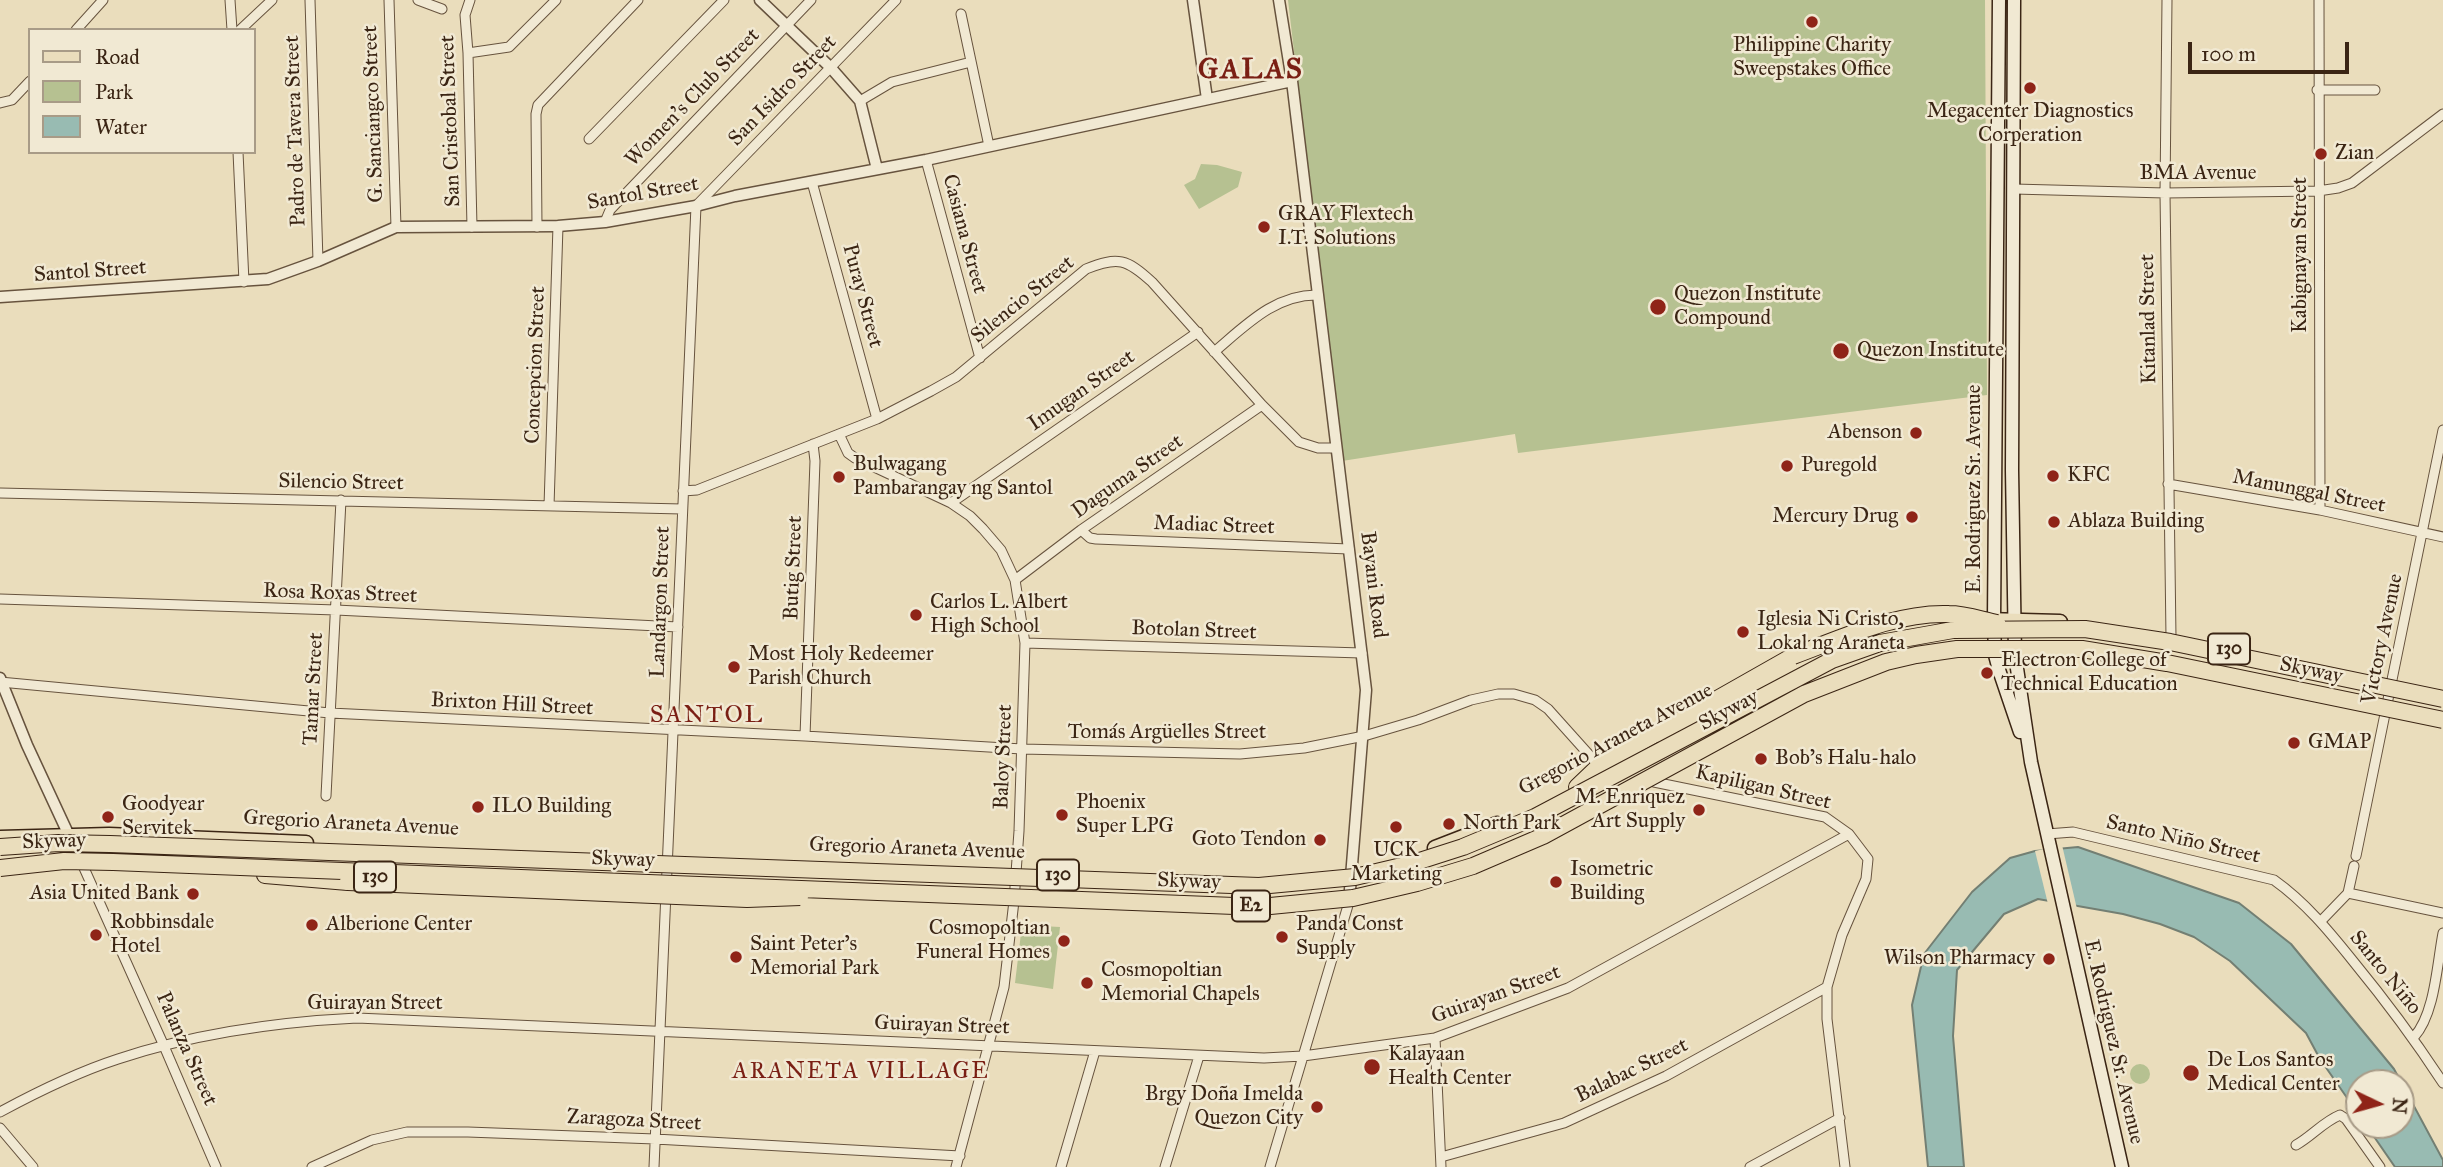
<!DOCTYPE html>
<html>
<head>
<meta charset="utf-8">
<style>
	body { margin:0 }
	#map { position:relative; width:2443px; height:1167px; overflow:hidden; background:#eaddbc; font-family:"IM FELL Great Primer",serif }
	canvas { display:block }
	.legend { position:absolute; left:28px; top:28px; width:228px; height:126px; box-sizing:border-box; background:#f1e9d3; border:2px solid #a89b87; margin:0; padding:9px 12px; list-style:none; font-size:21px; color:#3b2514 }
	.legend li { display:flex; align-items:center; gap:14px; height:35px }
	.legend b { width:35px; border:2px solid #a89b87 }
	.north { position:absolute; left:2345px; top:1069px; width:70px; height:70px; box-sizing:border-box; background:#f1e9d3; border:2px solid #a89b87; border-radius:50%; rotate:95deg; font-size:19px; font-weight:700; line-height:28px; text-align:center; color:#3b2514 }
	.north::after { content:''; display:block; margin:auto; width:24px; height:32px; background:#8f2418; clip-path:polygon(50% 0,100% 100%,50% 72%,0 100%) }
	.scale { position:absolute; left:2188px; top:42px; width:161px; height:32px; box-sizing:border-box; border:4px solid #3b2514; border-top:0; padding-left:9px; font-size:21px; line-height:24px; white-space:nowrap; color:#3b2514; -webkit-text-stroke:5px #f1e9d3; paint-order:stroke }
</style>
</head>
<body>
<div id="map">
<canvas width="2443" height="1167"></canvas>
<ul class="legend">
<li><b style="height:9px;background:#eaddbc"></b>Road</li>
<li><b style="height:19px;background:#b6c191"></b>Park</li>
<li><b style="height:19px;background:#98bbb2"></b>Water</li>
</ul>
<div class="north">N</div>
<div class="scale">100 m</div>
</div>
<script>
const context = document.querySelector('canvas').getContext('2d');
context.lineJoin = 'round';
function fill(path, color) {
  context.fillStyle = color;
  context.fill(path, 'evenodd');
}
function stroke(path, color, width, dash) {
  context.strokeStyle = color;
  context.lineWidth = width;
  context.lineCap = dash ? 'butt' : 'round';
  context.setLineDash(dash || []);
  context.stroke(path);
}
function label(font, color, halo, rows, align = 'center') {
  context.font = font + ' "IM FELL Great Primer",serif';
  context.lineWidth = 5;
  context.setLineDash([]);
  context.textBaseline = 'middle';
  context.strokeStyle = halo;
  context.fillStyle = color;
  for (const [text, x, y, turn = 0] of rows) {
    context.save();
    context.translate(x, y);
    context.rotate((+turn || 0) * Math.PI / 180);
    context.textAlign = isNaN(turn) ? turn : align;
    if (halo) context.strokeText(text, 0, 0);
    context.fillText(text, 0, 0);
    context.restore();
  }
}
fill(new Path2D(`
	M1288,0H1985L1987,395L1518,453L1515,434L1342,461Z
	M1201,164L1217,165L1242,172L1238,187L1199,209L1184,185L1195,179Z
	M1022,925L1060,927L1053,989L1015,983Z
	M2130 1074a10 10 0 1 1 20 0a10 10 0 1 1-20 0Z`), '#b6c191');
const water = new Path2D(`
	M2078,847L2239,903L2291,944L2394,1069L2443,1160V1167H2395L2366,1125H2401V1083H2359V1115L2320,1059L2306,1033L2230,961L2194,937L2160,924L2123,914L2038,899L2004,914L1957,970L1953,1036L1964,1167H1928L1912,1005L1924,954L1972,892L2010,858L2035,851Z`);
fill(water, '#98bbb2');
stroke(water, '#737f73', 2);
fill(new Path2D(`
	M2062,845L2077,909L2075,910L2048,904L2035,851Z`), '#eaddbc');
const minor = new Path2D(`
	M230,0L232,30
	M310,0L318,261
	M389,0L396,227
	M418,0L442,9
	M470,0L465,15L468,53L472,227
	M2167,0L2165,193L2171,637
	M2319,0L2320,510
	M961,14L989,146
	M76,30L103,0
	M240,30L272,0
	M468,53L509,47L556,0
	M2317,90H2375
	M860,101L892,82L971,62
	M0,103L12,100L30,81
	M589,139L724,0
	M238,152L244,282
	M926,160L980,358
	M812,182L877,419
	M2014,189L2165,193L2318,191L2338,188L2352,183L2443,114
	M605,222L610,210L811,0
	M537,227L536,114L538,105L638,0
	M1214,352C1245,326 1275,294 1318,295
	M839,434L848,453L855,458L951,503L970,516L983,529L1001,550L1015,580L1025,643L1019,831L1014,901L1004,987L956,1167
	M2168,484L2320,510L2443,537
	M683,491L697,490L877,419L931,391L956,377L1086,269C1118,256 1127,259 1152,282L1262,405L1299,442L1318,448H1336
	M0,493L682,509
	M951,503L1198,332
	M549,506L558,226
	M1081,530L1090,538L1096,539L1349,549
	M1015,580L1081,530L1262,405
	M0,599L336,610L678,627
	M1025,643L1362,653
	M0,682L330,713L805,736L1022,749L1240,754L1304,748L1364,736L1418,720L1471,700L1498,694H1514L1535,700L1548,709L1600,767
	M805,736L815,461L813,444
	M1654,782L1825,817L1849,834L1868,859L1866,879L1842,935L1827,987V1019L1845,1167
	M326,796L341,500
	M2047,834L2073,832L2274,880C2305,902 2329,931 2353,961C2385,1000 2415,1040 2443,1083
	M2356,856L2443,430
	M84,868L164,1046L216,1167
	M2348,893L2443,913
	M2321,921L2348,893L2354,866
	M2414,1037C2435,1014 2437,964 2443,933
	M1435,1038L1441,1167
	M0,1112C37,1092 78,1072 118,1059C196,1033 275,1022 357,1018L1264,1058L1303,1056L1435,1038L1568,988L1849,834
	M0,1128L33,1167
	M2296,1145C2312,1136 2323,1122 2340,1115L2346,1119L2380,1167
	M1441,1157L1564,1123L1666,1076L1827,987
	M312,1167L372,1140L407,1132H468L655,1139L960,1156
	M654,1167L696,206L896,0
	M1061,1167L1095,1051
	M1165,1167L1199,1056
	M1270,1167L1349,902
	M1750,1167L1840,1118`);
const tertiary = new Path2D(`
	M760,0L831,68L860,101L877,169
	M1193,0L1207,99
	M1279,0L1292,81L1366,690L1349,902
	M0,297L268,279L318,261L396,227L558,226L605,222L696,206L735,196L926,160L1292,81
	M0,678L27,745L72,842`);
const secondary = new Path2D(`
	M1999,0L1994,620L1995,655L1999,670L2020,732
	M2014,0L2012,470L2015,655L2031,762L2122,1167`);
const primary = new Path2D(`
	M1986,620L2060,622
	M1886,635L1934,626
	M1665,740C1728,704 1790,665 1859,642
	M0,838L109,835L306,843
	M1435,848L1497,824`);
const motorway = new Path2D(`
	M1577,787L1599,766L1793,656
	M265,875L348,882`);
stroke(minor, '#67533e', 11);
stroke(tertiary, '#67533e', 13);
stroke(secondary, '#3b2514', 15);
stroke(primary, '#3b2514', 17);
stroke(motorway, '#3b2514', 18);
stroke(minor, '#f1e9d3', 9);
stroke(tertiary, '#f1e9d3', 10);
stroke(secondary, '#f1e9d3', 12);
stroke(primary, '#eaddbc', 14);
stroke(motorway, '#eaddbc', 16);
const motorwayBridge = new Path2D(`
	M1793,656C1842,638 1896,612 1949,614C1965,614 1982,620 1997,623
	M0,847L59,843L110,844L1259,886L1355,877L1410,864L1463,847L1535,817L1832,660L1880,643L1953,630L2085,629L2170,642L2443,699
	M0,868L64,861L113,862L1260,907L1353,898L1417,883L1473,866L1543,836L1804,694L1886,662L1916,655L1957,649H2082L2167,663L2443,720
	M348,882L747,899L800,897`);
stroke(motorwayBridge, '#3b2514', 18, []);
stroke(motorwayBridge, '#eaddbc', 16);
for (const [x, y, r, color] of [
	[1812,22,7,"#8f2418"],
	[2030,88,7,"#8f2418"],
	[2321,154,7,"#8f2418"],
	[1264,227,7,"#8f2418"],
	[1658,307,9,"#8f2418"],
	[1841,351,9,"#8f2418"],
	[1916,433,7,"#8f2418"],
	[1787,466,7,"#8f2418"],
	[2053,476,7,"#8f2418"],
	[839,477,7,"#8f2418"],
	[1912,517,7,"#8f2418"],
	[2054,522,7,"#8f2418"],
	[916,615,7,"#8f2418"],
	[1743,632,7,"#8f2418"],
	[734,667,7,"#8f2418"],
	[1987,673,7,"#8f2418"],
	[2294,743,7,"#8f2418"],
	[1761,759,7,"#8f2418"],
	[478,807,7,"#8f2418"],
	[1699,810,7,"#8f2418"],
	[1062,815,7,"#8f2418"],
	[108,817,7,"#8f2418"],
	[1449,824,7,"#8f2418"],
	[1396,827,7,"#8f2418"],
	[1320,840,7,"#8f2418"],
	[1556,882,7,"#8f2418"],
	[193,894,7,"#8f2418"],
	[312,925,7,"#8f2418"],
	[96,935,7,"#8f2418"],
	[1282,937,7,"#8f2418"],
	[1064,941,7,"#8f2418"],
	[736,957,7,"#8f2418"],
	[2049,959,7,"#8f2418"],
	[1087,983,7,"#8f2418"],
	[1372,1067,9,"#8f2418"],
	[2191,1073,9,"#8f2418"],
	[1317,1107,7,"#8f2418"]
]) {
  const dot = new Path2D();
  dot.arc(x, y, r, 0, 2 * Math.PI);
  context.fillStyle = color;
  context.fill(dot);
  stroke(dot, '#f1e9d3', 2.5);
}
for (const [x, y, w] of [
	[2229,649,42],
	[1058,875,42],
	[375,877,42],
	[1251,906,38]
]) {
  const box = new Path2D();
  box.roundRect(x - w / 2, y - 15.5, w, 31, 5);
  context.fillStyle = '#f1e9d3';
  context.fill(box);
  stroke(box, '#3b2514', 2);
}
label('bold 19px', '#3b2514', null, [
	["130",2229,649],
	["130",1058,875],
	["130",375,877],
	["E2",1251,906]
]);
label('21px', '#3b2514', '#f1e9d3', [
	["Philippine Charity",1812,46,"center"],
	["Sweepstakes Office",1812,70,"center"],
	["Megacenter Diagnostics",2030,112,"center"],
	["Corperation",2030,136,"center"],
	["Zian",2335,154],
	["GRAY Flextech",1278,215],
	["I.T. Solutions",1278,239],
	["Quezon Institute",1674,295],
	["Compound",1674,319],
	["Quezon Institute",1857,351],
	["Abenson",1902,433,"right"],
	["Bulwagang",853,465],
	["Pambarangay ng Santol",853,489],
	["Puregold",1801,466],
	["KFC",2067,476],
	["Mercury Drug",1898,517,"right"],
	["Ablaza Building",2068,522],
	["Carlos L. Albert",930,603],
	["High School",930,627],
	["Iglesia Ni Cristo,",1757,620],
	["Lokal ng Araneta",1757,644],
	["Most Holy Redeemer",748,655],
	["Parish Church",748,679],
	["Electron College of",2001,661],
	["Technical Education",2001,685],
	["GMAP",2308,743],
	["Bob's Halu-halo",1775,759],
	["M. Enriquez",1685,798,"right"],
	["Art Supply",1685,822,"right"],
	["Phoenix",1076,803],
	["Super LPG",1076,827],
	["Goodyear",122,805],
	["Servitek",122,829],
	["ILO Building",492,807],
	["North Park",1463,824],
	["Goto Tendon",1306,840,"right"],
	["UCK",1396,851,"center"],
	["Marketing",1396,875,"center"],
	["Isometric",1570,870],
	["Building",1570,894],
	["Asia United Bank",179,894,"right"],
	["Robbinsdale",110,923],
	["Hotel",110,947],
	["Alberione Center",326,925],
	["Panda Const",1296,925],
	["Supply",1296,949],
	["Cosmopoltian",1050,929,"right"],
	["Funeral Homes",1050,953,"right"],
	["Saint Peter's",750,945],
	["Memorial Park",750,969],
	["Wilson Pharmacy",2035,959,"right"],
	["Cosmopoltian",1101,971],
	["Memorial Chapels",1101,995],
	["Kalayaan",1388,1055],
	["Health Center",1388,1079],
	["De Los Santos",2207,1061],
	["Medical Center",2207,1085],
	["Brgy Doña Imelda",1303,1095,"right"],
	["Quezon City",1303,1119,"right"]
], 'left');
label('21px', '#3b2514', '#f1e9d3', [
	["San Isidro Street",783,91,-46],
	["Women's Club Street",693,98,-46],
	["G. Sanciangco Street",374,114,-92],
	["San Cristobal Street",451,121,-92],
	["Padro de Tavera Street",296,131,-92],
	["BMA Avenue",2198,174],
	["Santol Street",643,194,-10],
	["Casiana Street",964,234,75],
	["Kabignayan Street",2301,255,-90],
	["Santol Street",90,272,-4],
	["Puray Street",862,296,75],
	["Silencio Street",1023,300,-39],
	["Kitanlad Street",2149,319,-91],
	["Concepcion Street",536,365,-88],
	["Imugan Street",1082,391,-35],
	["Daguma Street",1128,477,-35],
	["Silencio Street",341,483,1],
	["E. Rodriguez Sr. Avenue",1975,489,-90],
	["Manunggal Street",2309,492,11],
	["Madiac Street",1214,526,2],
	["Butig Street",794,568,-88],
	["Bayani Road",1373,585,83],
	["Rosa Roxas Street",340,594,2],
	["Landargon Street",661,602,-88],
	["Botolan Street",1194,631,2],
	["Victory Avenue",2383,639,-78],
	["Skyway",2311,671,12],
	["Tamar Street",314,689,-87],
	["Brixton Hill Street",512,705,3],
	["Skyway",1729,711,-28],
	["Tomás Argüelles Street",1167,733],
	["Gregorio Araneta Avenue",1616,740,-28],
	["Baloy Street",1004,757,-88],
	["Kapiligan Street",1763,788,13],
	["Gregorio Araneta Avenue",351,824,3],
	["Santo Niño Street",2183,840,13],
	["Skyway",54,842,-2],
	["Gregorio Araneta Avenue",917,849,2],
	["Skyway",623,860,2],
	["Skyway",1189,882,2],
	["Santo Niño",2385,973,51],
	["Guirayan Street",1496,995,-20],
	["Guirayan Street",375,1004],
	["Guirayan Street",942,1026,2],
	["E. Rodriguez Sr. Avenue",2113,1042,77],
	["Palanza Street",186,1049,66],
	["Balabac Street",1632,1071,-26],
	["Zaragoza Street",634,1121,3]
]);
context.letterSpacing = '2px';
label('23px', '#7a1f14', '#f1e9d3', [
	["ARANETA VILLAGE",861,1072]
]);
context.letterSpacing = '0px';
context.letterSpacing = '2px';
label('24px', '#7a1f14', '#f1e9d3', [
	["SANTOL",707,716]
]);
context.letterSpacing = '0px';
context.letterSpacing = '2px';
label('bold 28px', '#7a1f14', '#f1e9d3', [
	["GALAS",1251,71]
]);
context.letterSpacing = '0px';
</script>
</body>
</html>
